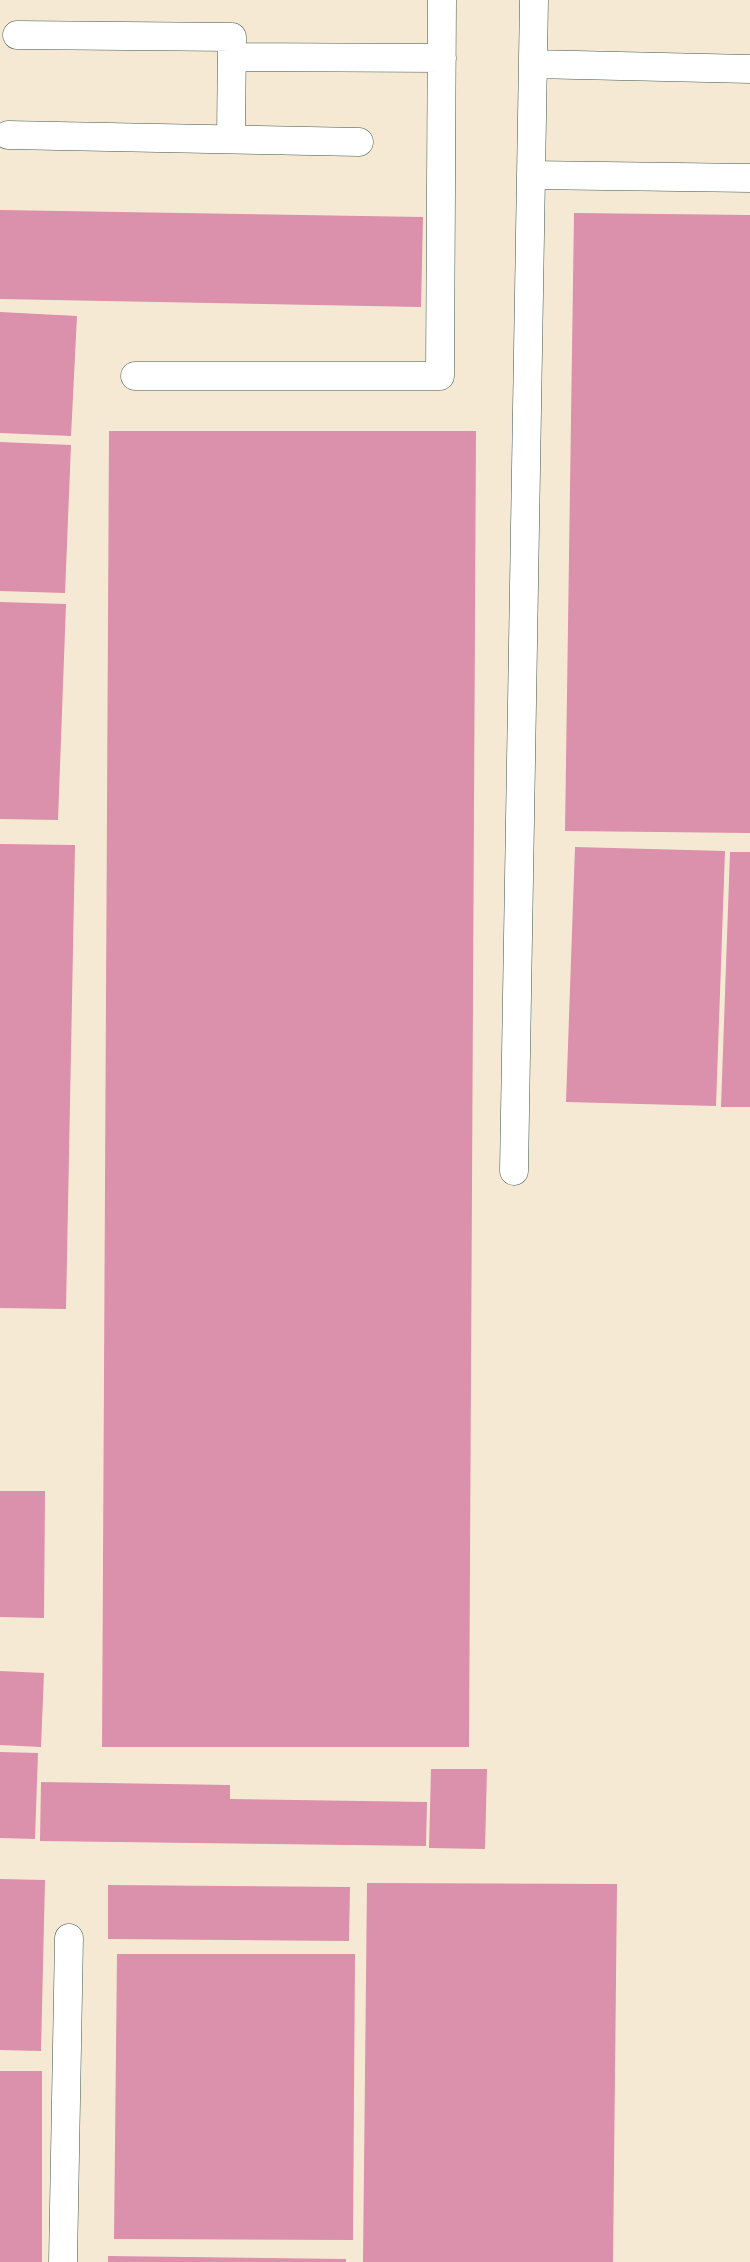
<!DOCTYPE html>
<html>
<head>
<meta charset="utf-8">
<style>
	body { margin:0 }
	canvas { display:block; background:#f6e9d3 }
</style>
</head>
<body>
<canvas width="750" height="2262"></canvas>
<script>
const context = document.querySelector('canvas').getContext('2d');
context.lineJoin = 'round';
function fill(path, color) {
  context.fillStyle = color;
  context.fill(path, 'evenodd');
}
function stroke(path, color, width, dash) {
  context.strokeStyle = color;
  context.lineWidth = width;
  context.lineCap = dash ? 'butt' : 'round';
  context.setLineDash(dash || []);
  context.stroke(path);
}
fill(new Path2D(`
	M0,210L423,217L421,307L0,299Z
	M574,213L750,215V833L565,831Z
	M0,312L77,316L71,436L0,433Z
	M109,431H476L469,1747H102Z
	M0,442L71,445L65,593L0,591Z
	M0,602L66,604L58,820L0,819Z
	M0,844L75,845L66,1309L0,1308Z
	M575,847L725,851L716,1106L566,1102Z
	M730,852H750V1107H721Z
	M0,1491H45L44,1618L0,1617Z
	M0,1671L44,1673L41,1747L0,1745Z
	M0,1752L38,1753L35,1839L0,1838Z
	M431,1769H487L485,1849L429,1848Z
	M41,1782L230,1785V1799L427,1802L426,1846L40,1841Z
	M0,1879L45,1880L41,2051L0,2050Z
	M367,1883L617,1884L613,2262H363Z
	M108,1885L350,1887L349,1941L108,1939Z
	M117,1954H355L353,2240L114,2239Z
	M0,2071H42V2262H0Z
	M108,2256L346,2259V2262H108Z`), '#db90ab');
const minor = new Path2D(`
	M17,35L232,37L231,139
	M232,57L442,58
	M533,64L750,69
	M8,135L359,142
	M531,175L750,178
	M135,376H440L442,0
	M514,1171L534,0
	M63,2262L69,1938`);
stroke(minor, '#3f574c', 29);
stroke(minor, '#fff', 28);
</script>
</body>
</html>
